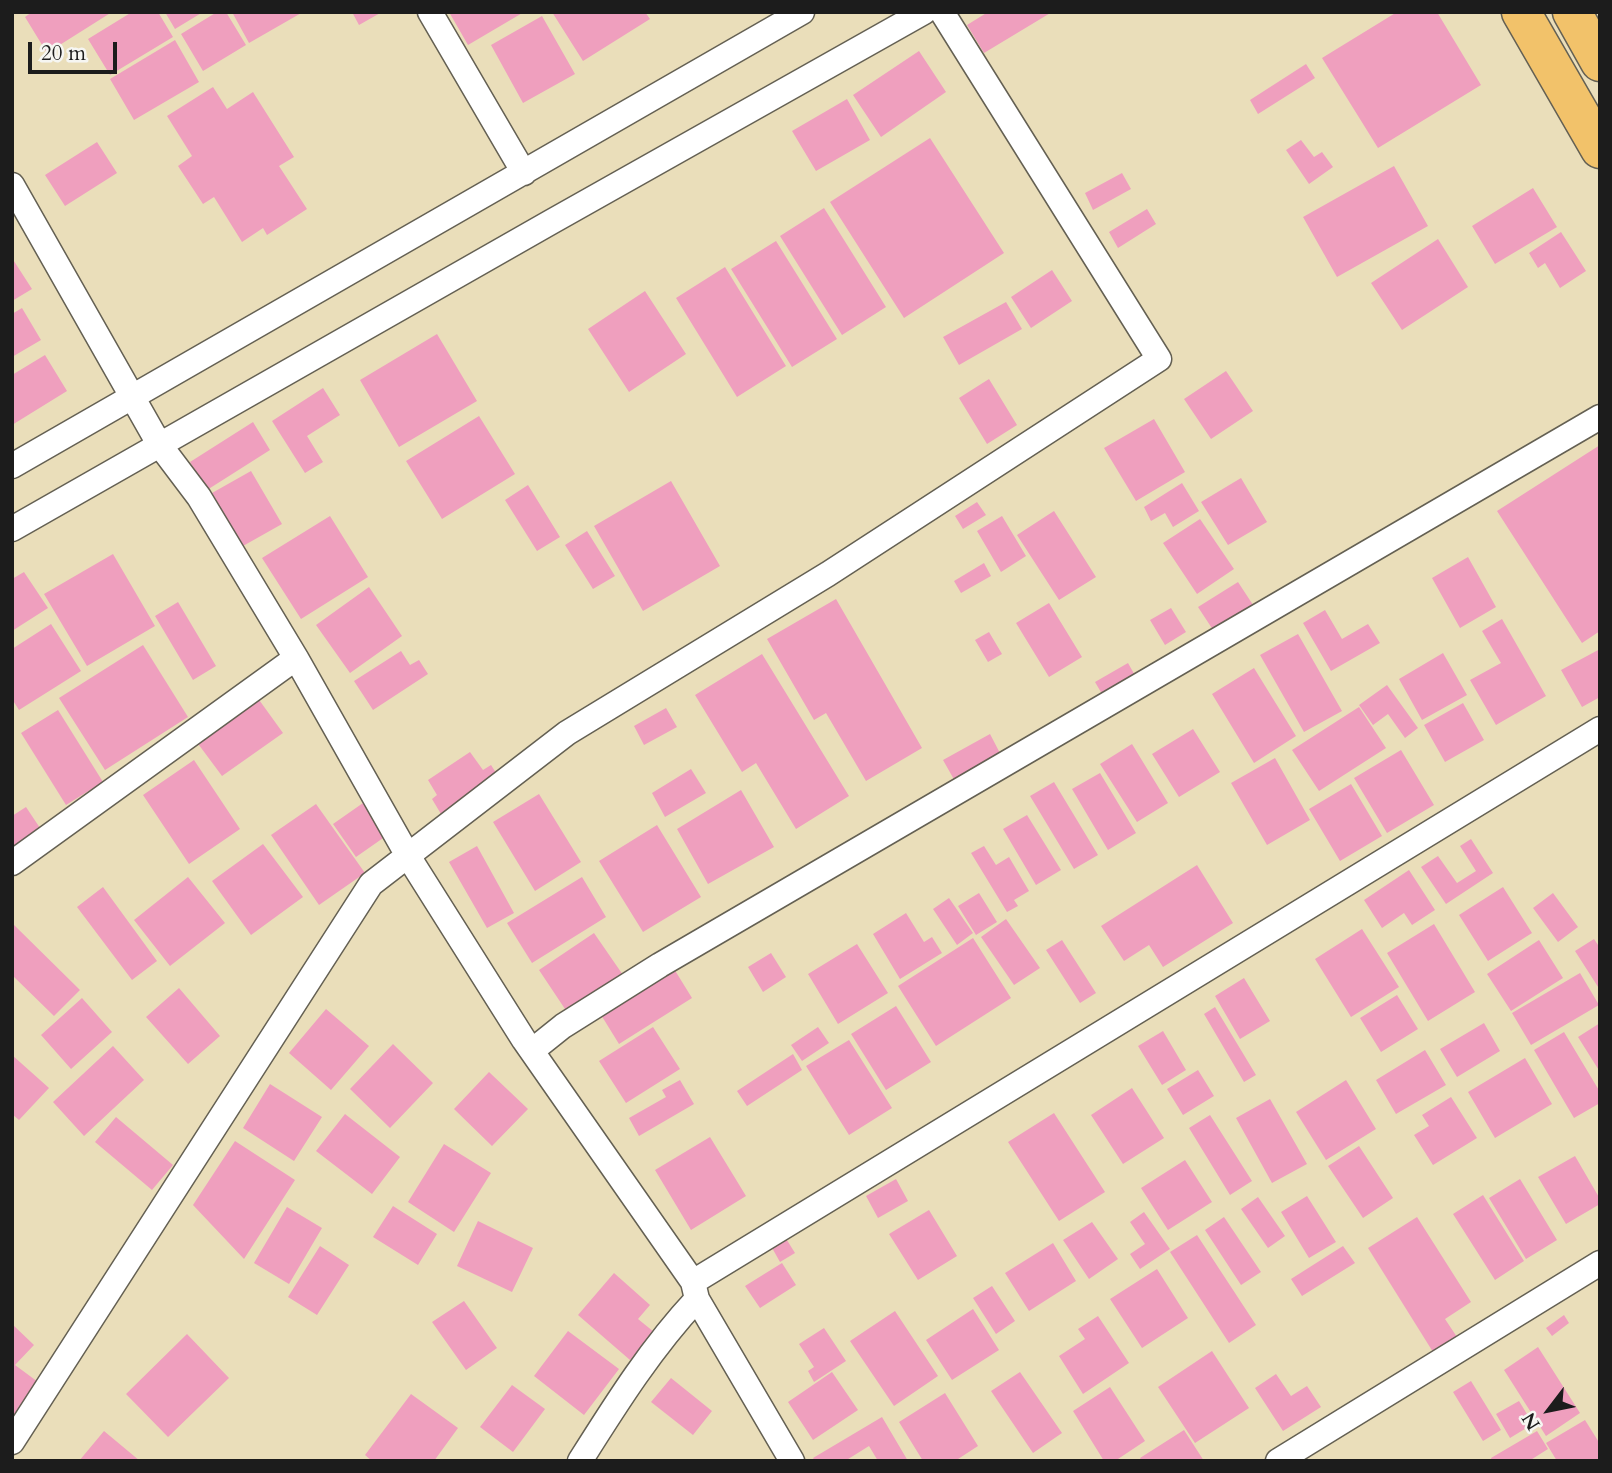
<!DOCTYPE html>
<html>
<head>
<meta charset="utf-8">
<style>
	body { margin:0 }
	#map { position:relative; width:1612px; height:1473px; overflow:hidden; background:#eadeba; font-family:Cardo,serif }
	canvas { display:block }
	.frame { position:absolute; inset:0; border:14px solid #1c1c1c; pointer-events:none }
	.north { position:absolute; left:1514px; top:1375px; width:70px; height:70px; -webkit-text-stroke:5px #f6f6f2; paint-order:stroke; rotate:238deg; font-size:19px; font-weight:700; line-height:28px; text-align:center; color:#1c1c1c }
	.north::after { content:''; display:block; margin:auto; width:24px; height:32px; background:#1c1c1c; clip-path:polygon(50% 0,100% 100%,50% 72%,0 100%) }
	.scale { position:absolute; left:28px; top:42px; width:89px; height:32px; box-sizing:border-box; border:4px solid #1c1c1c; border-top:0; padding-left:9px; font-size:21px; line-height:24px; white-space:nowrap; color:#1c1c1c; -webkit-text-stroke:5px #f6f6f2; paint-order:stroke }
</style>
</head>
<body>
<div id="map">
<canvas width="1612" height="1473"></canvas>
<div class="frame"></div>
<div class="north">N</div>
<div class="scale">20 m</div>
</div>
<script>
const context = document.querySelector('canvas').getContext('2d');
context.lineJoin = 'round';
function fill(path, color) {
  context.fillStyle = color;
  context.fill(path, 'evenodd');
}
function stroke(path, color, width, dash) {
  context.strokeStyle = color;
  context.lineWidth = width;
  context.lineCap = dash ? 'butt' : 'round';
  context.setLineDash(dash || []);
  context.stroke(path);
}
fill(new Path2D(`
	M32,12H112L47,53L25,17Z
	M132,12H158L173,37L110,75L88,39Z
	M165,12H203L175,29Z
	M217,12H226L246,45L203,71L181,34Z
	M232,12H303L249,43Z
	M352,12H382L359,25Z
	M449,12H524L468,45Z
	M552,12H645L650,19L583,61Z
	M988,12H1052L984,53L967,25Z
	M1397,12H1437L1481,85L1378,148L1322,58Z
	M542,16L575,74L523,103L491,45Z
	M175,40L199,82L134,120L110,79Z
	M919,51L946,92L881,137L853,95Z
	M1306,64L1315,78L1258,114L1250,100Z
	M213,87L227,109L253,92L294,157L279,166L307,209L267,235L263,228L242,242L214,197L203,204L178,166L192,156L167,116Z
	M847,99L870,140L816,171L792,131Z
	M930,138L1004,253L904,318L830,202Z
	M1301,140L1314,157L1322,152L1333,167L1309,184L1286,150Z
	M97,142L117,173L65,206L45,175Z
	M1394,166L1428,226L1337,277L1303,217Z
	M1122,173L1131,189L1093,210L1085,193Z
	M1533,188L1557,227L1495,264L1472,226Z
	M824,208L886,307L842,335L780,236Z
	M1147,209L1156,224L1118,248L1109,232Z
	M1561,232L1586,271L1560,288L1545,263L1538,268L1529,253Z
	M1438,239L1468,287L1402,330L1371,283Z
	M776,241L837,339L792,367L731,269Z
	M12,258L32,289L12,301Z
	M725,267L786,366L737,397L676,298Z
	M1052,270L1072,301L1031,328L1011,297Z
	M645,291L686,354L629,392L588,329Z
	M1006,302L1022,329L959,365L943,337Z
	M22,308L41,340L12,357V314Z
	M437,334L477,401L399,447L360,380Z
	M45,355L67,391L12,425V375Z
	M1226,371L1253,411L1211,439L1184,399Z
	M989,379L1017,425L987,444L959,398Z
	M323,388L340,415L307,436L323,462L305,473L272,421Z
	M479,416L515,474L442,519L406,461Z
	M1154,419L1185,472L1136,501L1104,448Z
	M253,422L270,450L207,490L190,462Z
	M1600,445V631L1582,643L1497,511Z
	M251,471L282,524L243,546L212,493Z
	M1241,478L1267,522L1228,545L1201,502Z
	M671,481L720,566L643,611L594,526Z
	M1182,483L1199,511L1173,527L1165,513L1151,521L1144,507Z
	M528,485L560,537L537,551L505,500Z
	M977,502L986,515L963,529L955,516Z
	M1054,511L1096,577L1059,600L1017,535Z
	M330,516L368,577L301,619L262,558Z
	M1002,516L1026,556L1001,572L977,531Z
	M1200,519L1234,569L1197,594L1163,543Z
	M587,531L615,576L593,589L565,545Z
	M113,554L155,626L87,666L44,594Z
	M1468,557L1496,607L1460,628L1432,578Z
	M984,563L991,576L961,593L954,581Z
	M24,572L48,608L12,631V579Z
	M1238,582L1257,611L1217,636L1198,607Z
	M369,587L402,636L350,673L316,625Z
	M836,599L922,748L866,781L826,713L814,720L767,639Z
	M178,602L216,666L193,680L155,616Z
	M1049,603L1082,657L1049,677L1016,623Z
	M1171,608L1186,632L1165,645L1150,620Z
	M1325,610L1342,639L1368,624L1380,643L1331,671L1303,623Z
	M1502,619L1546,696L1496,725L1470,680L1501,663L1482,631Z
	M51,624L81,671L19,710L12,699V649Z
	M989,632L1002,654L988,662L975,640Z
	M1298,634L1342,711L1304,732L1260,655Z
	M143,645L188,717L105,770L59,698Z
	M1600,649V697L1582,707L1561,670Z
	M401,651L410,665L419,660L428,674L373,710L354,681Z
	M1443,653L1467,695L1422,720L1399,679Z
	M762,654L849,796L796,829L756,763L742,772L695,695Z
	M1128,663L1137,679L1105,699L1095,682Z
	M1254,668L1296,736L1254,763L1212,694Z
	M1387,685L1418,728L1405,738L1388,714L1373,725L1359,705Z
	M257,697L283,733L222,776L196,741Z
	M1463,703L1484,740L1445,762L1424,725Z
	M1359,707L1386,748L1319,791L1292,750Z
	M666,708L677,727L644,745L634,726Z
	M58,710L103,782L66,805L21,733Z
	M1193,729L1220,772L1179,797L1152,754Z
	M990,734L1002,757L956,783L943,760Z
	M1132,744L1168,803L1137,822L1100,764Z
	M1401,750L1434,805L1387,833L1354,778Z
	M470,752L483,770L491,765L498,776L441,814L432,799L437,795L428,780Z
	M1275,758L1310,820L1267,845L1231,783Z
	M194,760L240,829L189,864L143,795Z
	M691,769L706,793L665,817L652,793Z
	M1100,773L1136,833L1108,850L1072,789Z
	M1054,782L1098,855L1074,869L1030,796Z
	M1351,784L1382,836L1340,861L1309,809Z
	M741,790L774,847L708,884L677,829Z
	M539,794L581,862L535,891L493,822Z
	M363,803L386,836L356,857L333,824Z
	M316,804L365,873L319,905L271,835Z
	M26,807L42,831L12,851V816Z
	M1027,815L1061,870L1036,885L1003,829Z
	M657,825L701,897L643,932L599,861Z
	M1471,839L1493,873L1446,904L1421,867L1438,856L1457,883L1476,871L1460,846Z
	M263,844L303,897L251,935L212,881Z
	M477,846L514,913L487,928L449,862Z
	M984,846L996,865L1009,857L1029,891L1014,900L1018,906L1007,912L971,853Z
	M1197,865L1233,923L1163,967L1149,945L1124,961L1101,926Z
	M1409,870L1435,910L1412,925L1404,913L1382,928L1364,900Z
	M188,877L225,923L170,966L134,920Z
	M582,877L606,917L532,963L507,923Z
	M103,887L157,961L132,980L77,907Z
	M1503,887L1532,933L1488,961L1459,915Z
	M979,893L997,922L976,935L958,906Z
	M1553,893L1578,927L1558,942L1533,908Z
	M949,898L973,933L957,945L933,909Z
	M906,913L924,942L932,937L942,953L900,979L873,934Z
	M1006,919L1040,968L1014,985L981,937Z
	M12,923L80,990L54,1016L12,975Z
	M1434,924L1475,992L1428,1021L1387,953Z
	M1362,929L1399,987L1351,1017L1315,959Z
	M594,933L623,975L567,1012L539,970Z
	M973,938L1011,998L936,1046L898,986Z
	M1594,939L1600,948V990L1575,951Z
	M1062,940L1096,993L1080,1003L1046,950Z
	M1539,940L1563,978L1511,1011L1487,974Z
	M857,944L888,993L838,1024L808,974Z
	M771,953L786,977L763,992L748,967Z
	M671,964L692,998L619,1044L598,1010Z
	M1580,973L1599,1005L1531,1045L1512,1013Z
	M1244,978L1270,1021L1240,1039L1215,996Z
	M179,988L220,1036L188,1064L146,1017Z
	M1397,995L1418,1029L1381,1052L1360,1018Z
	M82,998L112,1032L71,1069L41,1035Z
	M896,1006L931,1062L886,1090L851,1034Z
	M1215,1007L1256,1075L1244,1082L1204,1014Z
	M326,1009L369,1046L331,1090L289,1053Z
	M1484,1023L1500,1051L1457,1077L1440,1049Z
	M1600,1023V1072L1578,1037Z
	M653,1027L680,1069L626,1103L599,1061Z
	M818,1027L829,1043L802,1061L791,1045Z
	M1163,1031L1186,1070L1162,1085L1138,1046Z
	M1564,1032L1600,1092V1103L1574,1118L1534,1050Z
	M849,1040L892,1108L849,1135L806,1066Z
	M393,1044L433,1083L390,1128L350,1089Z
	M113,1046L144,1080L84,1136L53,1102Z
	M1425,1050L1446,1085L1396,1114L1376,1080Z
	M793,1054L802,1070L747,1106L737,1091Z
	M12,1055L49,1088L19,1120L12,1114Z
	M1525,1058L1552,1104L1495,1138L1468,1092Z
	M1198,1070L1214,1096L1183,1115L1167,1089Z
	M489,1072L528,1109L492,1146L454,1109Z
	M680,1080L694,1104L639,1136L629,1118L666,1097L662,1090Z
	M1346,1080L1376,1129L1326,1160L1296,1112Z
	M270,1084L322,1117L294,1161L243,1128Z
	M1132,1088L1164,1138L1123,1164L1091,1115Z
	M1451,1097L1477,1138L1433,1165L1414,1135L1429,1126L1422,1115Z
	M1270,1099L1307,1164L1272,1183L1236,1118Z
	M1054,1113L1105,1192L1059,1221L1008,1142Z
	M345,1114L400,1157L372,1194L316,1151Z
	M1210,1115L1252,1181L1230,1195L1189,1128Z
	M116,1117L173,1165L152,1190L95,1142Z
	M710,1137L746,1196L691,1230L655,1170Z
	M235,1141L295,1180L244,1259L193,1205Z
	M444,1144L491,1173L454,1232L408,1202Z
	M1359,1146L1393,1198L1363,1218L1328,1166Z
	M1575,1156L1600,1199V1204L1566,1224L1538,1177Z
	M1185,1160L1212,1202L1168,1230L1141,1188Z
	M896,1179L908,1201L878,1218L866,1196Z
	M1520,1179L1557,1240L1526,1259L1489,1198Z
	M1483,1195L1524,1261L1495,1280L1453,1214Z
	M1307,1196L1336,1242L1309,1258L1281,1212Z
	M1258,1197L1285,1236L1268,1248L1241,1209Z
	M393,1206L437,1234L418,1265L373,1237Z
	M287,1207L322,1228L289,1284L254,1263Z
	M929,1210L957,1256L918,1280L889,1234Z
	M1144,1212L1170,1249L1140,1269L1130,1254L1145,1244L1130,1222Z
	M1224,1217L1261,1272L1241,1285L1205,1230Z
	M1417,1217L1471,1302L1445,1319L1457,1337L1433,1352L1368,1248Z
	M478,1221L533,1248L512,1292L457,1266Z
	M1092,1222L1118,1259L1089,1279L1063,1240Z
	M1197,1235L1256,1325L1229,1343L1170,1252Z
	M785,1237L795,1253L780,1262L771,1246Z
	M1053,1243L1076,1281L1029,1311L1005,1273Z
	M320,1246L349,1265L317,1315L288,1297Z
	M1343,1246L1355,1263L1302,1296L1291,1279Z
	M782,1263L796,1285L760,1308L745,1286Z
	M1157,1269L1188,1318L1142,1348L1110,1299Z
	M614,1273L650,1305L638,1319L654,1332L630,1360L578,1315Z
	M992,1286L1015,1321L996,1334L973,1298Z
	M464,1301L497,1348L466,1370L432,1322Z
	M973,1309L999,1350L952,1380L926,1340Z
	M895,1311L938,1376L894,1406L850,1341Z
	M1564,1315L1569,1323L1552,1336L1546,1328Z
	M1098,1316L1129,1363L1083,1394L1059,1356L1085,1339L1078,1329Z
	M12,1324L34,1345L15,1365L38,1382L12,1418Z
	M824,1328L846,1361L814,1382L808,1371L814,1367L799,1344Z
	M568,1331L619,1369L584,1415L534,1376Z
	M187,1334L229,1378L168,1437L126,1394Z
	M1538,1347L1580,1413L1546,1436L1504,1370Z
	M1212,1351L1249,1408L1195,1443L1158,1387Z
	M832,1372L858,1410L813,1440L788,1402Z
	M1020,1372L1062,1433L1033,1453L991,1391Z
	M1276,1374L1291,1396L1307,1386L1321,1407L1283,1431L1255,1388Z
	M671,1378L712,1411L693,1435L651,1402Z
	M1471,1381L1501,1430L1483,1441L1453,1392Z
	M512,1385L545,1409L513,1452L480,1427Z
	M1110,1387L1145,1441L1115,1461H1104L1073,1411Z
	M945,1393L978,1446L955,1461H923L899,1422Z
	M411,1394L458,1428L434,1461H372L365,1455Z
	M1519,1401L1533,1424L1510,1438L1496,1414Z
	M882,1417L908,1461H878L869,1446L845,1461H815L813,1458Z
	M1585,1420L1600,1444V1461H1557L1546,1443Z
	M1184,1430L1204,1461H1142L1140,1458Z
	M104,1431L140,1461H79Z
	M1537,1431L1548,1449L1529,1461H1492L1491,1458Z`), '#ef9fbe');
const street = new Path2D(`
	M430,12L524,173
	M12,185L159,444L199,497L296,658L408,856L524,1040L693,1282L697,1299L792,1461
	M12,466L802,12
	M12,529L551,222L924,12
	M12,863L296,658
	M533,1050L563,1026L660,965L1600,417
	M693,1282L1600,729
	M12,1442L371,884L567,733L828,574L1159,359L942,12
	M580,1461C616,1404 651,1348 697,1299
	M1278,1461L1600,1263`);
const highway = new Path2D(`
	M1521,12L1600,149
	M1572,12L1600,62`);
stroke(street, '#646053', 27);
stroke(highway, '#646053', 41);
stroke(street, '#fff', 24);
stroke(highway, '#f2c26a', 38);
</script>
</body>
</html>
